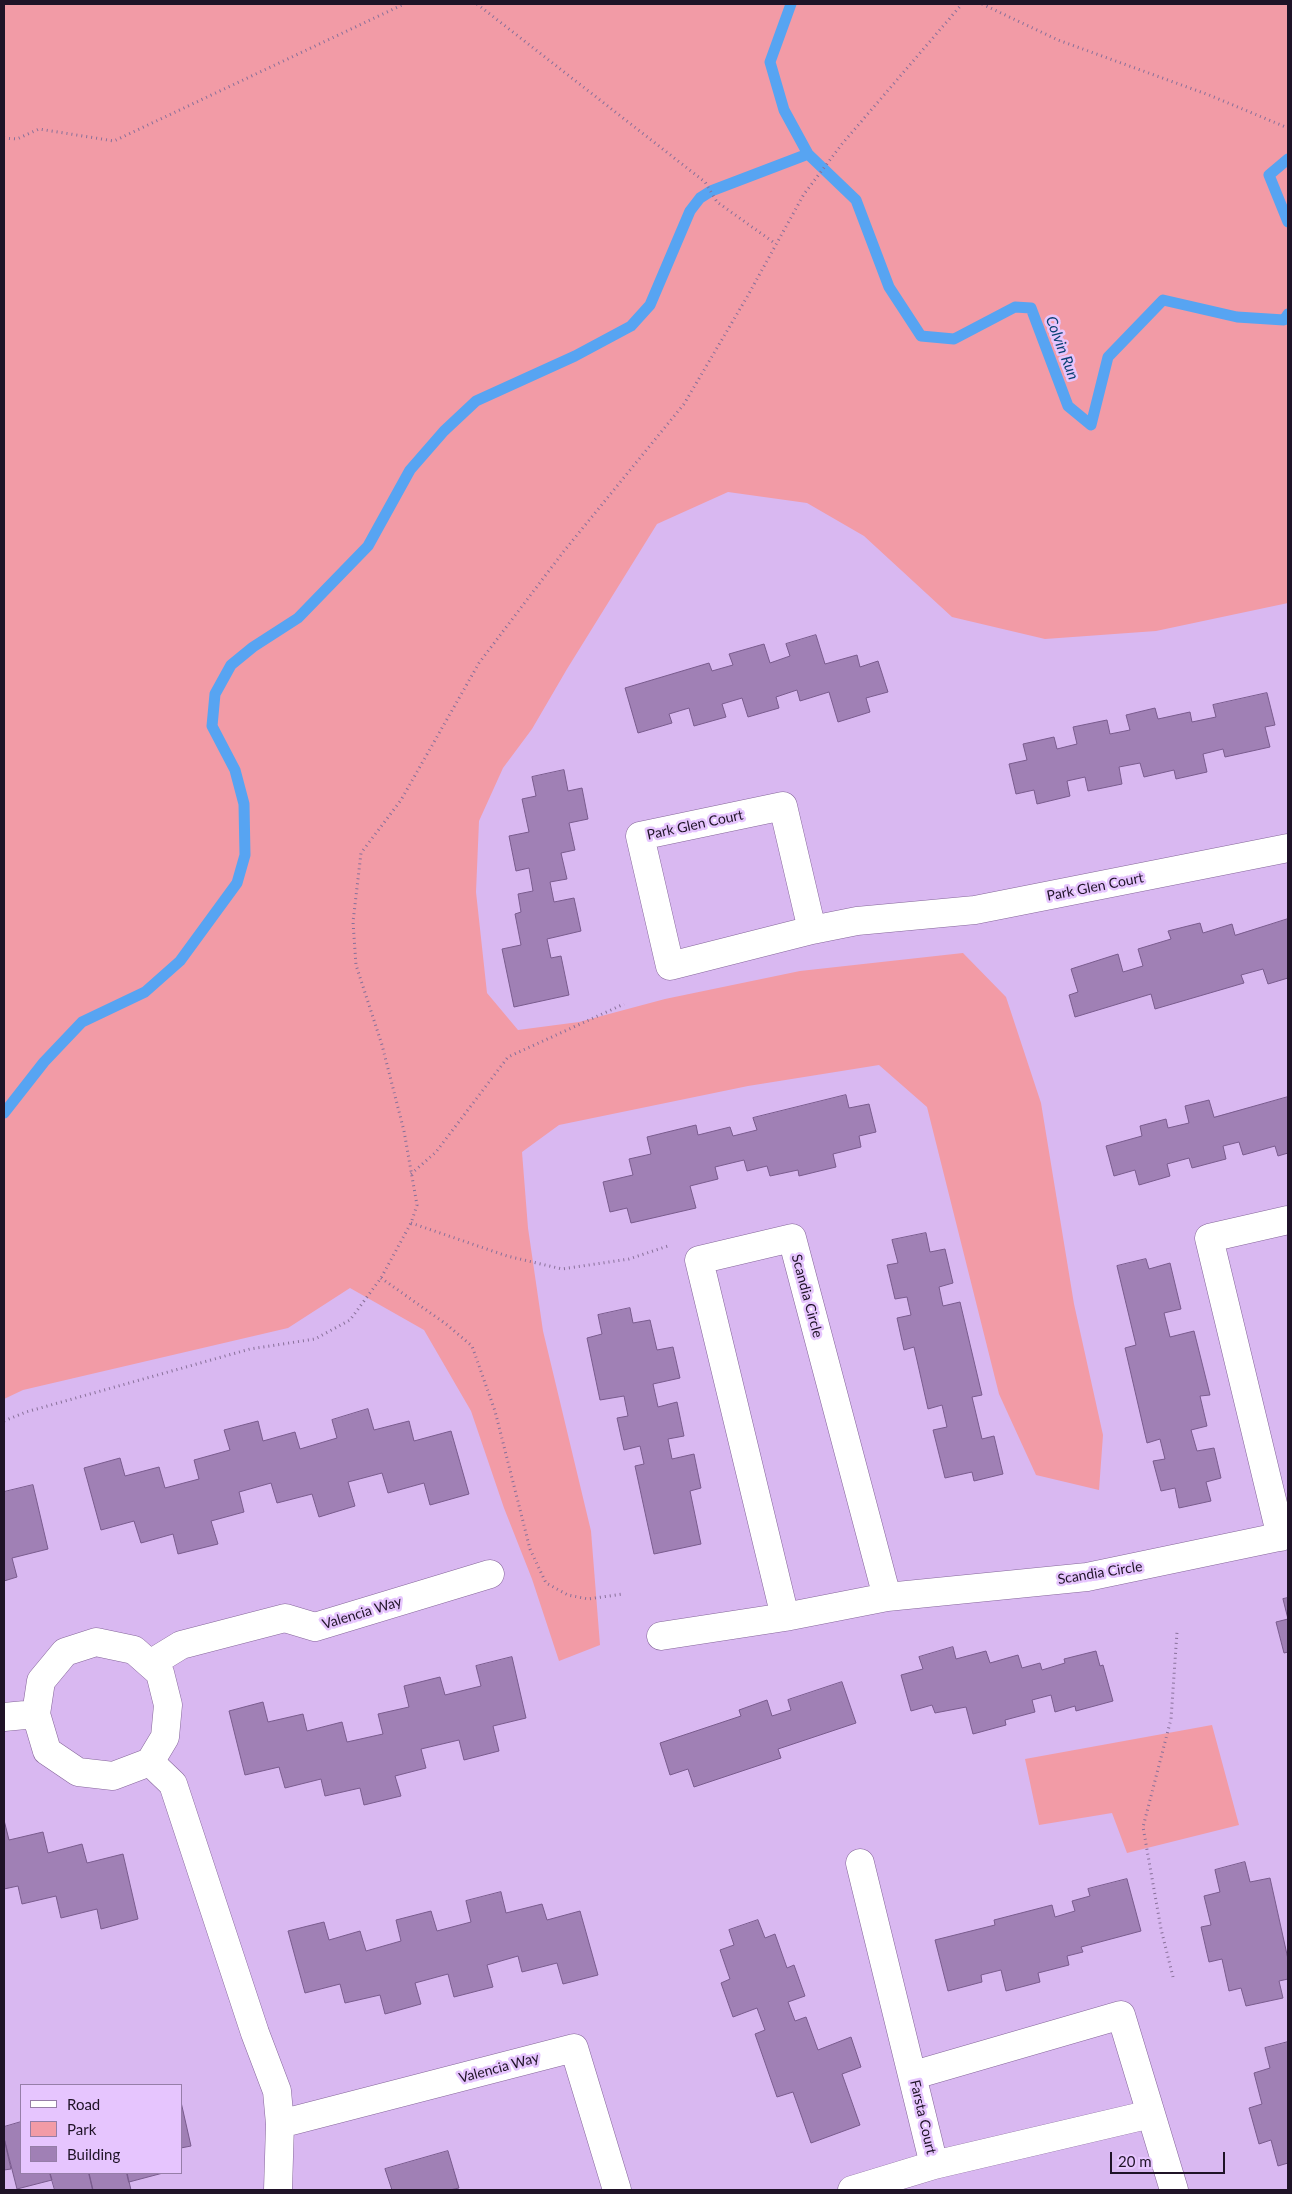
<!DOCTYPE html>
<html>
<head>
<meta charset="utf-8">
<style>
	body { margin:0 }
	#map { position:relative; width:1292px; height:2194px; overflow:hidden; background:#d9b8f1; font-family:Lato,sans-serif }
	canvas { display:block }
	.frame { position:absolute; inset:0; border:5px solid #1f1327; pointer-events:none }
	.legend { position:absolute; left:20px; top:2084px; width:162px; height:90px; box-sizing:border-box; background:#e6c5fe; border:1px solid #967ea8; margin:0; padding:6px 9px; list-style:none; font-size:15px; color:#1f1327 }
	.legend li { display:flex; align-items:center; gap:10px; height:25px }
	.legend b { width:25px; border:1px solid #967ea8 }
	.scale { position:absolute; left:1110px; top:2152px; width:115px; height:22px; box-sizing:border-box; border:2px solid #1f1327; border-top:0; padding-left:6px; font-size:15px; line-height:18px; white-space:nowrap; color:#1f1327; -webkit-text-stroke:4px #e6c5fe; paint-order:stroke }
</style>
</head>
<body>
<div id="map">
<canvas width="1292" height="2194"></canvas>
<div class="frame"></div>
<ul class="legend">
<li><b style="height:6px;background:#fff"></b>Road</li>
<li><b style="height:14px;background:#f29ba6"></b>Park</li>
<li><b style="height:14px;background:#a080b5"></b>Building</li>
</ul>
<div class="scale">20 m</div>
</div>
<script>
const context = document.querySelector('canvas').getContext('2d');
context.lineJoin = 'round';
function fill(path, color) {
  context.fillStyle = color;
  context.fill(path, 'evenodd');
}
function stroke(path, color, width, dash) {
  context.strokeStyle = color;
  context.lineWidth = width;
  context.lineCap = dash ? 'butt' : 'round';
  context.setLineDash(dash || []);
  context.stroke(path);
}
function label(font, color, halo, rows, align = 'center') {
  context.font = font + ' Lato,sans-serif';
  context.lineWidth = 5;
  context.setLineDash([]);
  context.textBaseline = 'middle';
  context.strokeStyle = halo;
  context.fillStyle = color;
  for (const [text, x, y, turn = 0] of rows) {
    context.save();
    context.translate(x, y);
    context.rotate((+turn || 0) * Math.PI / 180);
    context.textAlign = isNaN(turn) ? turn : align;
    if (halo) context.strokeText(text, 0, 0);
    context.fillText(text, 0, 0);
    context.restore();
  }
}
fill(new Path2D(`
	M4,4H1288V603L1156,631L1045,639L952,617L864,536L807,503L728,492L657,524L567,669L532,729L503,768L479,821L476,892L487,993L518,1030L579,1022L665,999L800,971L963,953L1006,997L1041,1103L1074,1304L1103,1435L1099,1490L1036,1475L999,1394L927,1107L879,1065L748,1086L559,1125L522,1152L528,1228L543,1331L591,1531L600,1645L559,1661L532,1579L504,1508L471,1411L424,1330L350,1288L288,1328L23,1390L4,1399Z
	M1212,1725L1239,1825L1127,1853L1112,1813L1039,1825L1025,1759Z`), '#f29ba6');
stroke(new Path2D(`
	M791,4L770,62L784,110L808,154L856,200L889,287L921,336L954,339L1015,307L1031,308L1068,406L1091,425L1108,357L1163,300L1237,317L1284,320L1288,314
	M1288,159L1269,175L1288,222
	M4,1113L44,1062L82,1022L145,992L180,961L237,883L245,855L244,804L235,770L212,726L215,694L231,665L253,647L298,618L368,546L410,470L444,431L476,401L575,356L631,326L650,305L690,211L700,198L711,191L808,154`), '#57a4f2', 11);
const building = new Path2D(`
	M816,635L825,664L857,655L860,667L878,661L888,692L866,698L870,712L838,722L829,692L800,701L797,690L776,697L779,708L748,717L742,698L722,704L726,717L694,726L689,708L669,714L672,723L638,733L625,688L709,663L712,671L733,665L729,654L764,644L770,663L790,656L786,644Z
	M1267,693L1275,725L1265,727L1270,747L1225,757L1223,749L1203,754L1207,772L1176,779L1174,770L1144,777L1140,763L1119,767L1122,784L1088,791L1085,777L1067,781L1070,796L1037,804L1034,790L1016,794L1009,764L1027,760L1023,744L1054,737L1057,749L1077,744L1073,727L1107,720L1110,734L1130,730L1126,715L1155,708L1158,719L1190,712L1192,722L1216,717L1213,705Z
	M564,770L568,791L582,788L588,819L569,823L575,850L561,853L567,879L550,882L554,902L574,898L581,931L547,939L551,958L561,956L569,995L514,1007L502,949L521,945L515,914L521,912L518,894L533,891L529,868L516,871L509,836L529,832L522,799L536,796L532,777Z
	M1288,919V978L1268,984L1263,969L1241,975L1244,983L1155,1009L1151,994L1075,1017L1069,995L1078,992L1071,969L1118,954L1123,972L1143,966L1138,949L1171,939L1168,931L1200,923L1203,933L1232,924L1235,935Z
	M846,1095L849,1108L869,1104L876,1132L859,1136L861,1147L833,1154L836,1167L799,1176L798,1170L770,1176L767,1166L747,1171L744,1160L715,1167L718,1179L690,1186L696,1208L631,1223L627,1208L610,1212L603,1182L633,1175L629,1159L651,1154L647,1137L696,1125L698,1135L730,1127L733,1136L757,1130L753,1118Z
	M1288,1097V1153L1278,1156L1275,1146L1243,1155L1239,1142L1223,1146L1226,1159L1192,1168L1189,1158L1167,1164L1170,1176L1139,1185L1135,1170L1114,1176L1106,1146L1142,1136L1140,1126L1166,1119L1168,1128L1189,1123L1185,1106L1209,1100L1214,1117Z
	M926,1233L930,1252L945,1249L953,1283L939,1287L943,1306L960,1302L982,1395L972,1397L982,1439L994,1436L1003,1474L974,1481L972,1472L945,1478L933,1430L947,1427L942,1405L928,1409L914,1347L904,1350L897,1318L911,1315L907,1297L895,1299L887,1265L898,1263L892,1240Z
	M1146,1259L1149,1269L1170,1263L1181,1309L1164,1313L1170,1337L1194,1331L1210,1395L1200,1396L1207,1426L1191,1430L1197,1451L1214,1448L1221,1478L1206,1482L1211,1501L1179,1508L1175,1488L1161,1491L1153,1461L1165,1459L1160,1439L1147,1443L1125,1348L1136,1345L1117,1266Z
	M630,1308L633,1323L650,1320L657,1350L673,1347L680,1378L653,1384L658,1407L677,1402L684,1436L668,1439L672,1459L694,1454L701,1488L690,1491L701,1544L654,1554L635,1466L644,1464L640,1446L624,1450L617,1418L628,1416L624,1396L600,1400L587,1338L602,1334L598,1315Z
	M368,1409L374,1430L409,1421L414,1441L451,1431L469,1494L430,1505L424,1483L388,1493L382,1473L348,1482L355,1506L319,1517L312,1494L277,1503L271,1483L239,1492L244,1512L211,1521L218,1544L178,1554L173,1534L141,1543L134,1521L101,1530L84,1468L120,1458L125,1476L159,1467L165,1488L199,1479L194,1460L230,1450L224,1430L258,1421L263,1441L295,1432L300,1449L337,1438L332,1420Z
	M33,1485L48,1549L12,1558L17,1577L4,1581V1492Z
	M1288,1598V1652L1284,1653L1276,1622L1288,1619L1283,1599Z
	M953,1647L956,1659L986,1651L990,1663L1018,1655L1022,1668L1040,1663L1042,1670L1065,1663L1064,1659L1096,1651L1100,1666L1103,1665L1113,1701L1076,1711L1075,1706L1055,1712L1051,1695L1032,1700L1035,1712L1005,1720L1006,1725L973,1734L966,1707L935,1713L932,1705L911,1711L901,1675L923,1669L919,1657Z
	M512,1657L526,1718L493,1726L499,1751L464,1760L459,1740L421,1749L426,1768L395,1776L401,1796L364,1805L360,1788L325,1796L321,1779L285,1788L279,1767L245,1775L229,1711L263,1702L268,1722L303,1714L307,1731L342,1722L347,1742L383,1734L378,1714L409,1707L404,1686L440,1677L445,1695L481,1686L476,1666Z
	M842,1682L856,1723L778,1749L781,1758L694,1787L688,1769L670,1775L660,1743L741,1716L739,1710L767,1700L772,1716L791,1710L788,1700Z
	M4,1820L9,1840L43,1832L48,1853L82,1844L87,1863L123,1854L138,1919L101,1929L97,1909L61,1918L56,1896L22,1904L18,1886L4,1889Z
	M1245,1862L1250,1882L1270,1878L1288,1959V1979L1279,1981L1283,1998L1246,2006L1241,1988L1229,1991L1222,1959L1209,1962L1201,1927L1211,1925L1204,1896L1220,1892L1215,1870Z
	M1127,1879L1141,1931L1081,1947L1083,1952L1067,1956L1069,1965L1038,1973L1040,1982L1006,1991L1001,1970L981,1975L982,1982L948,1991L935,1940L995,1925L994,1920L1052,1905L1055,1917L1075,1911L1072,1901L1090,1896L1088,1889Z
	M501,1892L506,1913L542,1904L547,1920L580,1911L598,1975L563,1984L557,1963L522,1972L518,1956L487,1965L493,1987L454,1997L448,1974L415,1983L421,2004L385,2014L380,1995L345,2003L340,1984L305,1993L288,1931L324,1922L329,1940L360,1931L366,1951L401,1941L396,1920L431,1911L437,1931L471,1922L466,1901Z
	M758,1920L765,1938L775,1934L787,1968L794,1965L805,1996L788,2002L795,2021L806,2017L818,2050L851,2037L861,2067L842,2074L860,2125L811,2143L793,2092L777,2097L755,2034L765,2030L757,2008L733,2017L721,1983L730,1979L720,1950L734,1945L729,1930Z
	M1288,2042V2163L1278,2166L1271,2140L1259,2144L1249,2108L1262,2104L1254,2073L1270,2068L1265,2048Z
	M181,2102L191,2146L181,2148Z
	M21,2122V2173H50L52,2180L17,2189L4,2138V2127Z
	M4,2138L11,2169L4,2170Z
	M448,2151L459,2188L450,2190H392L385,2169Z
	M50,2173H89L93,2190H55Z
	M89,2173H127L131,2190H93Z
	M127,2173H163L129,2182Z`);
fill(building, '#a080b5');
stroke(building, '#795b8d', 1);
const minor = new Path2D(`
	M783,806L812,930L670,966L640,836Z
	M812,930L857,921L975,910L1288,848
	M1281,1537L1209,1238L1288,1220
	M785,1617L699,1260L792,1238L887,1597
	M661,1636L785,1617L887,1597L1087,1577L1288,1535
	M96,1642L134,1650L160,1673L168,1705L165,1737L150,1762L113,1776L78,1772L47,1751L36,1714L41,1681L65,1652Z
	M150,1664L181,1645L285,1618L315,1627L490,1574
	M4,1717L36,1714
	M150,1762L173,1784L255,2033L277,2091L280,2124L278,2190
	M860,1863L934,2165L1151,2114L1174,2190
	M914,2075L1121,2015L1151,2114
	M280,2124L574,2048L617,2190
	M852,2190L934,2165`);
stroke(minor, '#85669a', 29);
stroke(new Path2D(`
	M477,4L705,182L717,202L776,244
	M982,4L1058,40L1209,95L1288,128
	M4,138L17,139L39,129L114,141L404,4
	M411,1174L436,1152L508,1057L624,1004
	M411,1223L507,1256L562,1269L629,1259L668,1246
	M381,1278L446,1324L472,1346L495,1411L530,1549L546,1583L568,1595L588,1599L623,1594
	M4,1421L26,1412L250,1349L315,1339L350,1320L381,1278L411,1223L417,1205L404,1131L382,1045L356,965L353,922L361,853L401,800L479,663L564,551L684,404L747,297L804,194L842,144L962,4
	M1173,1977L1161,1929L1143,1827L1171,1719L1177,1632`), '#887099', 3, [1, 4]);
stroke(minor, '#fff', 28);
label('14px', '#1f1327', '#e6c5fe', [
	["Park Glen Court",695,825,-12],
	["Park Glen Court",1095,887,-11],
	["Scandia Circle",807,1296,75],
	["Scandia Circle",1100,1573,-9],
	["Valencia Way",362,1613,-17],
	["Valencia Way",499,2068,-15],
	["Farsta Court",923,2117,77]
]);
label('italic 15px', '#094173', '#e6c5fe', [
	["Colvin Run",1062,348,69]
]);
</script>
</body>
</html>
